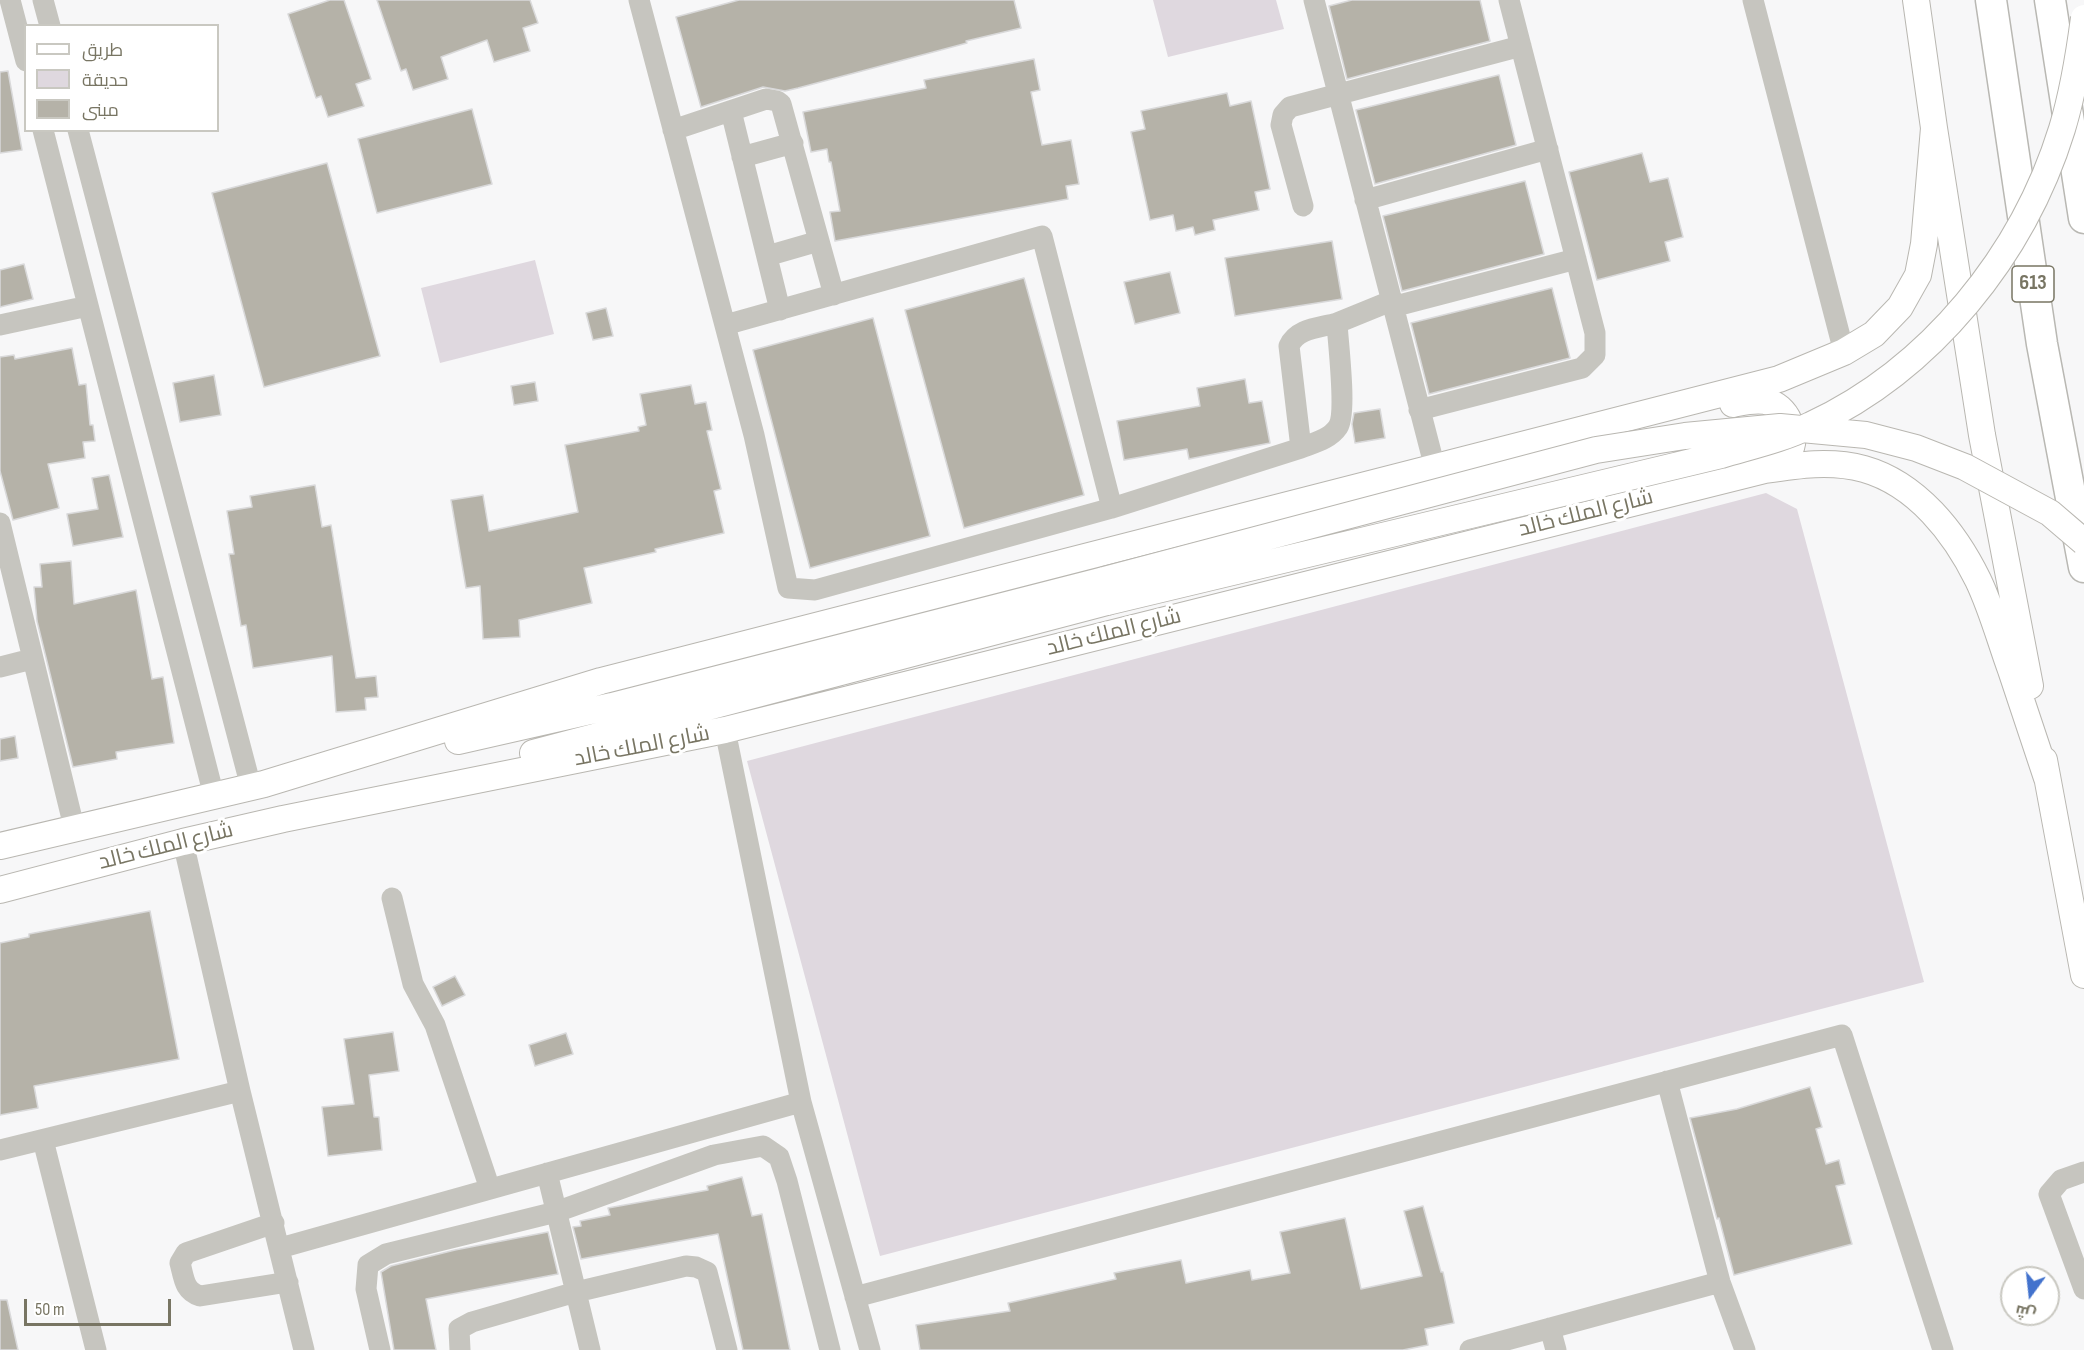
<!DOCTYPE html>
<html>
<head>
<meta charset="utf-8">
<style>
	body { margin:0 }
	#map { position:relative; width:2084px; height:1350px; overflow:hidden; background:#f7f7f8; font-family:"Sofia Sans Condensed",Cairo,sans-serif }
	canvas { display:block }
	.legend { position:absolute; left:24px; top:24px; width:195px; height:108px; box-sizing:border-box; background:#fff; border:2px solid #c9c8c1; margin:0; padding:8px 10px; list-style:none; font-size:18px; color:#787563 }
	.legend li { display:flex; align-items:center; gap:12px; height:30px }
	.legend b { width:30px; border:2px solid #c9c8c1 }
	.north { position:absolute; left:2000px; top:1266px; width:60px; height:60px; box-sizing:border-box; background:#fff; border:2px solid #c9c8c1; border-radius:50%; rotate:195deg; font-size:16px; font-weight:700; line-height:24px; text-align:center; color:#787563 }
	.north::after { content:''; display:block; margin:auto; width:21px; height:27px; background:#4272cd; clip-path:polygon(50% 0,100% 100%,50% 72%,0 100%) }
	.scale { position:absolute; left:24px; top:1299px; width:147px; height:27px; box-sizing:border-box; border:3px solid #787563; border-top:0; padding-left:8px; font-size:18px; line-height:21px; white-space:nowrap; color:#787563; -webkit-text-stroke:4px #fff; paint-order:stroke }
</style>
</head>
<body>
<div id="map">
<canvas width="2084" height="1350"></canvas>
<ul class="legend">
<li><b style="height:8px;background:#fff"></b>طريق</li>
<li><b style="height:16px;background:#dfd8df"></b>حديقة</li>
<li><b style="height:16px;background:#b5b2a8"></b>مبنى</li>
</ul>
<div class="north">ش</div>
<div class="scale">50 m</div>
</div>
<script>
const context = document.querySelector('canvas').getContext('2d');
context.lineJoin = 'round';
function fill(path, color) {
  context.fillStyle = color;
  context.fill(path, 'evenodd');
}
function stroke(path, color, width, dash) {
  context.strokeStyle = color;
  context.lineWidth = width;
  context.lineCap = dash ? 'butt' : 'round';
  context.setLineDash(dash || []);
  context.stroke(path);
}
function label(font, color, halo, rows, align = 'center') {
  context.font = font + ' "Sofia Sans Condensed",Cairo,sans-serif';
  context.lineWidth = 6;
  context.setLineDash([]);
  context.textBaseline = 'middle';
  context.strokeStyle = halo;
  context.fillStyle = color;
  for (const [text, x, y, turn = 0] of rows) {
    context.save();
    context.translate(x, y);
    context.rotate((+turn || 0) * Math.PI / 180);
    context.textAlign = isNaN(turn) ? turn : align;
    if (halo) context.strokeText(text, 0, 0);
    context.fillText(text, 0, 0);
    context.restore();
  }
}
fill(new Path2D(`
	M1153,0H1276L1284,29L1168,57Z
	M535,260L554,334L440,363L421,288Z
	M1766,493L1797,509L1924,982L880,1256L747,761Z`), '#dfd8df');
const building = new Path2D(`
	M330,0H344L371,79L356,84L364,106L328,117L321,96L316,98L288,14Z
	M377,0H530L538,23L523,28L530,51L494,62L487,40L441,57L448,79L413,90L406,69L401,71Z
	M739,0H1014L1021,28L966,41L967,43L798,88L785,91L763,87L701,107L676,17Z
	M1352,0H1480L1490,41L1347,79L1329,6Z
	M1034,59L1040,90L1031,92L1042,145L1071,140L1079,184L1066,186L1068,199L835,241L830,212L840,211L831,162H829L827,149L811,152L803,112L926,88L924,80Z
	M8,71L22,150L0,153V72Z
	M1499,75L1516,145L1375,184L1356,110Z
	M1227,93L1230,106L1251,101L1270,189L1255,192L1259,210L1213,220L1215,230L1195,235L1193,227L1176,231L1173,215L1150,220L1131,132L1145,129L1141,111Z
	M472,109L492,184L377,213L358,139Z
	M1642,153L1650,182L1668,178L1683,237L1665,242L1670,261L1597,280L1569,172Z
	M327,163L380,356L264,387L212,193Z
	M1525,181L1544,254L1402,291L1383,216Z
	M1332,241L1342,299L1235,316L1225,258Z
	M24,264L33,299L0,307V270Z
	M1170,272L1180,313L1135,324L1124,282Z
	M1024,278L1084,495L964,528L905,310Z
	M1552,288L1570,358L1429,394L1411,323Z
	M606,308L613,336L593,340L586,313Z
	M873,318L930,536L810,568L753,350Z
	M72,348L79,385L86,384L90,425H93L95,441L83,442L85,458L48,464L59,508L13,520L0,471V357L14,355L15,359Z
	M214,375L221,415L180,422L173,383Z
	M1245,379L1249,403L1262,401L1270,443L1189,459L1187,449L1124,460L1117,421L1200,406L1197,388Z
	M535,382L538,401L514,405L511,386Z
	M691,385L695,404L706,402L712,430L707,431L721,489L714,491L724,533L655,549L656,552L584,568L592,603L519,620L520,637L483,639L480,586L466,588L451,500L483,495L489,531L578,512L565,445L639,431L638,427L646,425L640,394Z
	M1380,409L1385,438L1355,443L1352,424L1354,413Z
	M109,475L123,537L73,546L67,514L98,509L92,478Z
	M315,485L322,527L331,525L356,678L376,676L378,697L365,698L366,710L336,712L332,656L253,668L246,625L241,626L229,554H234L227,511L252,507L250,496Z
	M71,561L74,604L136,590L152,679L163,677L174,743L116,752L117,759L73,767L37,621L34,587H42L40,564Z
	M15,736L18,758L0,761V739Z
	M150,911L179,1059L34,1086L38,1108L0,1115V943L29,937V934Z
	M455,976L465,995L442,1006L433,987Z
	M393,1032L399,1071L369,1075L374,1117H379L382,1150L328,1156L322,1107L354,1104L344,1039Z
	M566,1033L573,1054L535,1066L529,1045Z
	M1810,1087L1822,1127L1816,1129L1826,1164L1839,1160L1845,1184L1836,1186L1852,1244L1734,1275L1719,1218L1717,1219L1690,1118L1737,1109Z
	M742,1177L752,1216L762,1214L790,1350H743L718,1234L581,1259L573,1227L581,1226L580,1221L610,1215L608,1208L708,1190L707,1186Z
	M1423,1206L1441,1272H1443L1454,1323L1425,1329L1428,1345L1403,1350H920L916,1325L1010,1311L1008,1303L1116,1279L1114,1273L1181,1260L1186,1283L1250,1270L1252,1280L1290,1273L1280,1232L1345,1218L1361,1289L1422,1276L1404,1211Z
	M548,1232L558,1274L426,1299L436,1350H394L381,1272L391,1266L455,1250Z
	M0,1300H7L18,1350H0Z`);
fill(building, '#b5b2a8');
stroke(building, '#d9d9da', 1.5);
const major = new Path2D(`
	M1916,0L1934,128L1982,435L2030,686
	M1733,404C1743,402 1754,399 1765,401C1787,405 1800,435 1788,454C1783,463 1774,466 1765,469
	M458,741L612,706L1104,580
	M533,753L1107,602
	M2044,760L2084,975
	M0,846L264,784L601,681L1779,379L1844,352L1874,334L1900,307L1918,275L1924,244L1934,128
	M0,890L183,842L283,819L725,730L1765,470C1798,465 1831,460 1864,469C1917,484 1955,533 1978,580C1992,609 2000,640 2011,670C2023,706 2035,742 2047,778`);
const highway = new Path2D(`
	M1991,0L2042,344L2084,567
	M2050,0L2084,218`);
stroke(major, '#b9b7b1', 28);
stroke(highway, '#b9b8b3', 33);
stroke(new Path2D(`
	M10,0L26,61
	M43,0L50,26
	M639,0L754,435L788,588L815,590L1112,508L1301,448C1314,443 1330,439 1338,427C1347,413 1338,343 1337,323L1391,301
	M1314,0L1435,468
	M1753,0L1844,352
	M731,111L780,310
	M43,130L214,796
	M78,130L251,787
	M673,130L766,99L777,101L781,104L834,295
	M742,157L793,143
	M1365,200L1548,149
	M1303,206L1281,125L1283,115L1290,107L1521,46
	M767,256L819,241
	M1392,307L1576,259
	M0,325L88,306
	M725,325L1042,236L1112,508
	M1419,410L1582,368L1595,355V333L1509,0
	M1301,448L1289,346C1297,328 1319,328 1337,323
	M0,523L74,827
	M0,667L32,659
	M725,730L801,1102L870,1350
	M183,842L240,1091L304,1350
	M392,898L413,984L435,1025L490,1189
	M1667,1081L1720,1282L1745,1350
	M43,1140L96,1350
	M0,1150L240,1091
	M2084,1172L2061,1180L2049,1194L2084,1289
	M547,1173L590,1350
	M274,1223L186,1253L180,1263C184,1278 184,1291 200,1296L288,1282
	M280,1248L801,1102
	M855,1297L1842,1035L1943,1350
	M1550,1328L1556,1350
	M380,1350L366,1289L368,1265L386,1254L556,1212L714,1155L763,1146L779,1157L787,1181L830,1350
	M460,1350L459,1329L472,1322L576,1292L686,1266L696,1267L707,1272L727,1350
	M1470,1350L1720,1282`), '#c6c5bf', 21);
stroke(major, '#fff', 26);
stroke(highway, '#fff', 30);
const majorBridge = new Path2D(`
	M1104,580L1596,450L1685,436L1780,427L1866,435L1916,448L1965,467L2050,513L2084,542
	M1107,602L1721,455C1751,446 1783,439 1811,425C1931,369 2023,255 2062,129C2073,93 2079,56 2084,18`);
stroke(majorBridge, '#b9b7b1', 28, []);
stroke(majorBridge, '#fff', 26);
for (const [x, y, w] of [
	[2033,284,42]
]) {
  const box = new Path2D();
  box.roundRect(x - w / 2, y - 18, w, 36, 4.5);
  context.fillStyle = '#fff';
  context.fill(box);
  stroke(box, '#787563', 1.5);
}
label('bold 21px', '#787563', null, [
	["613",2033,284]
]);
label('22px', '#787563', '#fff', [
	["شارع الملك خالد",1586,514,-14],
	["شارع الملك خالد",1114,633,-14],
	["شارع الملك خالد",642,747,-11],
	["شارع الملك خالد",166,847,-14]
]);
</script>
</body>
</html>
